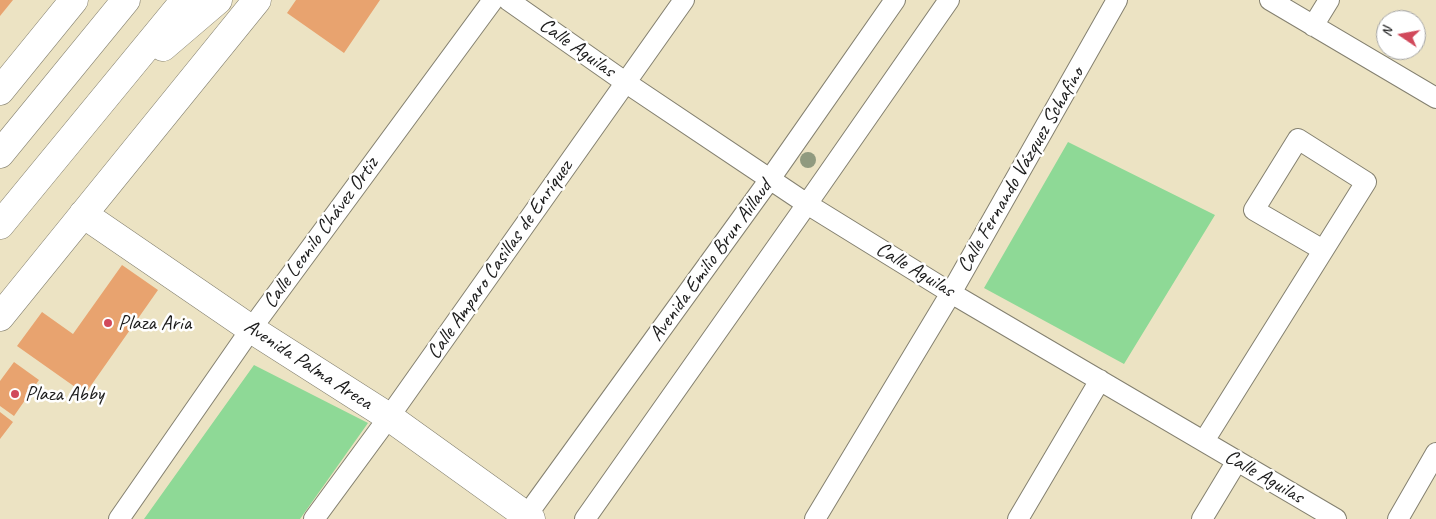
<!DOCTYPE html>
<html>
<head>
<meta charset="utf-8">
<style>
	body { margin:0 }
	#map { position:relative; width:1436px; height:519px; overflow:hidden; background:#ece3c3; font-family:Caveat,sans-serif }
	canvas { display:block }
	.north { position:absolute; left:1376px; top:10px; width:50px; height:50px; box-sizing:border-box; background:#fff; border:1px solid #a4a4a4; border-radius:50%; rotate:282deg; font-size:14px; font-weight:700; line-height:20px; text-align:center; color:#1c1c1c }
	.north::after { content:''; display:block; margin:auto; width:18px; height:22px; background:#d1495b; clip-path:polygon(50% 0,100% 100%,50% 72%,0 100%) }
</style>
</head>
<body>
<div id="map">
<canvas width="1436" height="519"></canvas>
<div class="north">N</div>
</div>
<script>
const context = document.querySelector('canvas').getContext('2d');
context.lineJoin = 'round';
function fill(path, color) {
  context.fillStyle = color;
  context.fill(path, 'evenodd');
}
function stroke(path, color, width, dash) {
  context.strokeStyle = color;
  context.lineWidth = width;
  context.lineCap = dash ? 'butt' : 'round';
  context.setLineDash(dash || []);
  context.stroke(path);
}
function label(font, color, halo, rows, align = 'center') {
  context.font = font + ' Caveat,sans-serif';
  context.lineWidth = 5;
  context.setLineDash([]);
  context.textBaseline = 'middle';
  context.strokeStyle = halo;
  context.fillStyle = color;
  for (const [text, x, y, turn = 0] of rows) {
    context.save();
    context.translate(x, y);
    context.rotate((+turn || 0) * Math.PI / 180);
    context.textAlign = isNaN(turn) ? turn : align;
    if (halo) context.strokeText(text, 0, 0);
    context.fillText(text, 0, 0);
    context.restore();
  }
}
fill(new Path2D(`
	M1068,142L1215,215L1124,364L984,288Z
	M254,365L368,423L300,519H144Z`), '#8ed996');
fill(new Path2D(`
	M0,0H13L0,16Z
	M296,0H380L344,53L287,13Z
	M122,265L158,290L85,394L17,346L42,312L73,334Z
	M14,362L39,380L14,416L0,406V381Z
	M0,412L13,422L0,439Z`), '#e8a36f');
const street = new Path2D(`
	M508,0L625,82L807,204L951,293L1336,519
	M1270,0L1436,98
	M1313,26L1329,0
	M1204,441L1366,182L1298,139L1254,210L1323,250
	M119,519L251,329L493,0
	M314,519L389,417L684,0
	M524,519L770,179L895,0
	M585,519L807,204L949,0
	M815,519L951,293L1117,0
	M1018,519L1100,380
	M1202,519L1237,461
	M1398,519L1436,453`);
const secondary = new Path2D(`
	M0,91L74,0
	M83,214L251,329L389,417L531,519
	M0,317L257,0`);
const highway = new Path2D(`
	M163,47L218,0
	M0,154L126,0
	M0,225L185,0`);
stroke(street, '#848070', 22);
stroke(secondary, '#848070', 29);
stroke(highway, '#848070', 29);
stroke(street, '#fff', 20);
stroke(secondary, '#fff', 28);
stroke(highway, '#fff', 28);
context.fillStyle = '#909a7f';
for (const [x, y] of [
	[808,160]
]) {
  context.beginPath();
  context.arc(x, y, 8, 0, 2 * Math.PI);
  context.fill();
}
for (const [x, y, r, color] of [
	[108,323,5,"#d1495b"],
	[15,394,5,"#d1495b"]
]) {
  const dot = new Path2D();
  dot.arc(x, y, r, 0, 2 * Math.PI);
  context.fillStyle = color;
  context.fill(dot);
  stroke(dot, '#fff', 2);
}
label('21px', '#1c1c1c', '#fff', [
	["Calle Aguilas",577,48,35],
	["Calle Fernando Vázquez Schafino",1021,170,-60],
	["Calle Leonilo Chávez Ortiz",321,233,-54],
	["Calle Amparo Casillas de Enríquez",500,260,-55],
	["Avenida Emilio Brun Aillaud",711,261,-54],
	["Calle Aguilas",915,270,31],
	["Avenida Palma Areca",308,365,33],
	["Calle Aguilas",1264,477,30]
]);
label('21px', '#1c1c1c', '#fff', [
	["Plaza Aria",118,323],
	["Plaza Abby",25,394]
], 'left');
</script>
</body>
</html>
